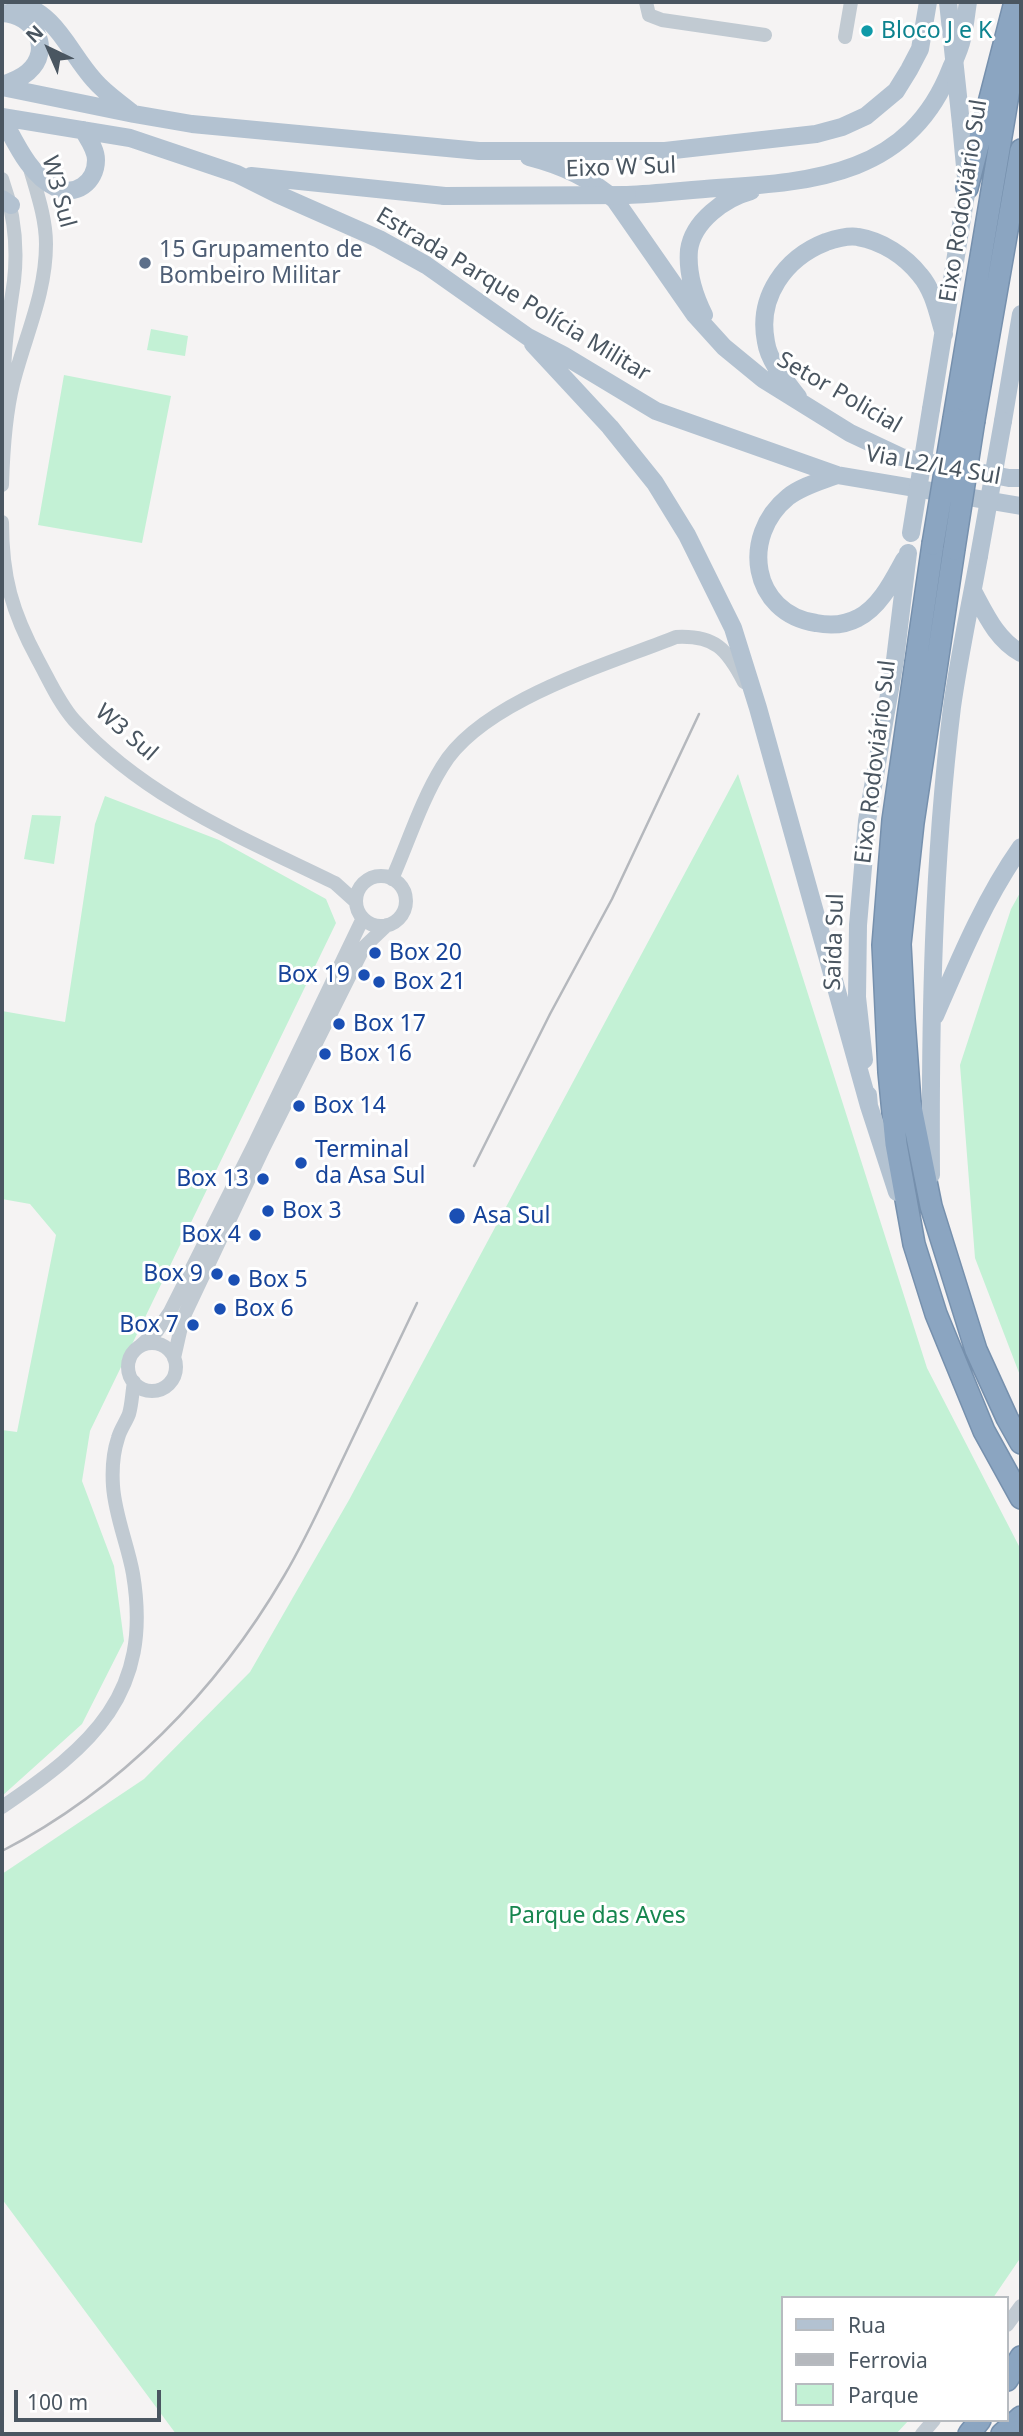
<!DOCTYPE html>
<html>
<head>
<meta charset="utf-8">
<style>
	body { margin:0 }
	#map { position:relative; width:1023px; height:2436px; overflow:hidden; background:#f5f3f3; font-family:"Noto Sans",sans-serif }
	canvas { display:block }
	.frame { position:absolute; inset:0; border:4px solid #4a5661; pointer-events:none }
	.legend { position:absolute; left:781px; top:2296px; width:228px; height:126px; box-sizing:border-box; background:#fff; border:2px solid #b7bbc0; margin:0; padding:9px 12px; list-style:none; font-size:21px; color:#4a5661 }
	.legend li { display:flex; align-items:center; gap:14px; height:35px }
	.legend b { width:35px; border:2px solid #b7bbc0 }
	.north { position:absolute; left:14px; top:14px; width:70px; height:70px; -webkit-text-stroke:5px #fff; paint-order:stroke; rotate:316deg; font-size:19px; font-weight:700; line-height:28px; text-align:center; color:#4a5661 }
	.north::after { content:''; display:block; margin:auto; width:24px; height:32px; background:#4a5661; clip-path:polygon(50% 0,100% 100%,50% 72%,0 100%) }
	.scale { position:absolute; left:14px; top:2390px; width:147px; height:32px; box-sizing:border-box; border:4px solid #4a5661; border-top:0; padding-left:9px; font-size:21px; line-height:24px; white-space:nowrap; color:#4a5661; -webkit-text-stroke:5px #fff; paint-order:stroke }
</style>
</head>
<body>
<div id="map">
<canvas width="1023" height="2436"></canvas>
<div class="frame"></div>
<ul class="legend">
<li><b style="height:9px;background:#b3c2d1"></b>Rua</li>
<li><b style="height:9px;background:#b5b8bd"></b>Ferrovia</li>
<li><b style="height:19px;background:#c3f1d5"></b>Parque</li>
</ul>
<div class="north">N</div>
<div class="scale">100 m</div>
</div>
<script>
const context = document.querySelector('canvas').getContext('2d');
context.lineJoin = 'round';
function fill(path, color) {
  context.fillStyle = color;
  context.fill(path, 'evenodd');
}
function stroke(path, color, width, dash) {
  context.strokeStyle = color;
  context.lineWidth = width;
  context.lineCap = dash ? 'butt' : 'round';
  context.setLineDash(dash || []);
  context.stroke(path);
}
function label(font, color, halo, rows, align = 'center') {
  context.font = font + ' "Noto Sans",sans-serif';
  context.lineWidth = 6;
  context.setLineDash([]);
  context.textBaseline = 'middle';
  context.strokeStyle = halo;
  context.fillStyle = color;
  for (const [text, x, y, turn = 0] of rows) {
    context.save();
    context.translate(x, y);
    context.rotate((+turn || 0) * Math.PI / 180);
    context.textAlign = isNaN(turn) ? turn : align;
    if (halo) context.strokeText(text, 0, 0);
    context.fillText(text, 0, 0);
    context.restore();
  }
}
fill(new Path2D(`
	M151,329L188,336L185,356L147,350Z
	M64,375L171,396L142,543L38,525Z
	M738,774L927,1368L1021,1550V2257L993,2298H783V2420H909L896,2434H176L2,2199V1874L144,1779L250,1672L349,1500Z
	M105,796L219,840L326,899L336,923L90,1431L82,1481L114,1566L124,1641L82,1724L2,1796V1430L17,1432L56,1235L30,1204L2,1199V1011L65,1022L95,824Z
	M32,815L61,816L54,864L24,859Z
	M1021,891V1378L975,1258L960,1065L1011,909Z`), '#c3f1d5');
const highway = new Path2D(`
	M967,188L1015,2
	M954,418L1021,17
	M974,420L1021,150
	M933,544L893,820L883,945L889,1072L896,1144L914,1244L936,1314L984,1431L1021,1498
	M954,549L913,823L900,944L904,1019L910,1102L931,1206L976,1350L1007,1418L1021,1443
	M1007,2380L1021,2357
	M969,2434L980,2420
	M1002,2434L1021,2417`);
stroke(highway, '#7690ad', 24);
stroke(new Path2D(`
	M646,2L649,15L662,20L765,35
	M845,37L851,2
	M2,179C14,212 18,246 14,281C9,317 0,364 7,400
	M2,485C3,451 5,416 13,384C25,336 46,294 46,244C46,217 36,190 29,165
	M2,522C2,577 12,612 38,660C49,680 59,703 74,720C144,798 243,838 335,883L355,901
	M356 901a25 25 0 1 1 50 0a25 25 0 1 1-50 0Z
	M392,879C408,843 421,801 442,767C481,701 606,665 676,637C715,635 727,649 744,682
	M128 1367a24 24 0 1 1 48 0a24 24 0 1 1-48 0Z
	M139,1347L157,1331L170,1312L254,1145L363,918
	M174,1358L183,1318L263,1149L364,947L387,925
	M2,1807C92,1746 153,1694 133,1574C128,1545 115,1516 113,1486C112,1471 113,1453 118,1438C120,1430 126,1422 129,1414C132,1404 132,1393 134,1382
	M1007,2325L1021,2306
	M922,2434L934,2420`), '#c1cad2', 14);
stroke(new Path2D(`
	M15,2C57,13 68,51 94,80C105,93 119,102 131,112
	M2,13C34,14 54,49 28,72C20,79 11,82 2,85
	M2,87L134,114L192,124L479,151H665L816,134L842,127L866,116L896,91L909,70L920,49L928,2
	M2,117L130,138L237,174L277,194L379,239L426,265L528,337L563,355L656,411L837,475L1021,506
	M2,118C15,141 29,175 55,187C75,198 96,182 96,160C96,149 88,139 83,130
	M529,157C561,165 590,178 615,200L695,315L724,347L763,379L850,433L901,457L1009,478H1021
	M251,176L445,196
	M627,195C657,194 687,190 717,188C816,182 910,174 951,68C955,59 960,49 962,39C965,27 966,14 968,2
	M2,199L11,205
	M704,315C694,295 687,273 689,250C693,221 725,198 751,191
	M533,344L610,427L655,483L687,535L733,628L758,708L869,1106
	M798,397C786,381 769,362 766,342C757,297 785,258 826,242C835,239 848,235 858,237C882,241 905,256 920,275C934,291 938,315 944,334
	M931,409L967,188L961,124
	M1003,421L1021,314
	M837,475C821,481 802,486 788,497C740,536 751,613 816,623C831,626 845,625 858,618C880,607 893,580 904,560
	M973,591C986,615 997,640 1021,653
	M935,1016C960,958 985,898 1021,847
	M864,1060L857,997L858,925L867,821L895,660L908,553
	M868,1095L869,1106L897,1192
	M931,1175C930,1019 933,862 952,707C959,657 970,606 979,556`), '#b3c2d1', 18);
stroke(highway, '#8ba5c1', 21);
stroke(new Path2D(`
	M474,1166L550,1014L612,899L699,714
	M2,1851C120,1790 217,1691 284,1576C305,1541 322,1503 339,1467C365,1412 391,1358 417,1303`), '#b5b8bd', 2.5);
const highwayBridge = new Path2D(`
	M933,544L954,418
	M954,549L974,420`);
stroke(highwayBridge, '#7690ad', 24, []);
stroke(new Path2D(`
	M948,2L961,124
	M445,196L627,195
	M911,533L931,409
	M979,556L1003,421`), '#b3c2d1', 18);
stroke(highwayBridge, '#8ba5c1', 21);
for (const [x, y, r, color] of [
	[867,31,7,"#0f9aa8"],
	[145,263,7,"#5c6f8a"],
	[375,953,7,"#1a4fb4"],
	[364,975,7,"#1a4fb4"],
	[379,982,7,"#1a4fb4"],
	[339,1024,7,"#1a4fb4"],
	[325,1054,7,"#1a4fb4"],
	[299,1106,7,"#1a4fb4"],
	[301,1163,7,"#1a4fb4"],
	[263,1179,7,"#1a4fb4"],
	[268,1211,7,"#1a4fb4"],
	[457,1216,9,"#1a4fb4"],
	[255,1235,7,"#1a4fb4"],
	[217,1274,7,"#1a4fb4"],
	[234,1280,7,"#1a4fb4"],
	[220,1309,7,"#1a4fb4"],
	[193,1325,7,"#1a4fb4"]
]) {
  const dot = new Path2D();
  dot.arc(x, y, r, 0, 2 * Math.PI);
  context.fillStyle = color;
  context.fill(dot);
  stroke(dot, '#fff', 2.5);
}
label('23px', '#0d838f', '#fff', [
	["Bloco J e K",881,31]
], 'left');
label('23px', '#4a5661', '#fff', [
	["Eixo W Sul",621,168,-2],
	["W3 Sul",58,192,75],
	["Eixo Rodoviário Sul",964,201,-81],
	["Estrada Parque Polícia Militar",513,295,31],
	["Setor Policial",839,393,30],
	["Via L2/L4 Sul",933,466,10],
	["W3 Sul",126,733,41],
	["Eixo Rodoviário Sul",876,762,-83],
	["Saída Sul",835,942,-88]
]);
label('23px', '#4e5e75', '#fff', [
	["15 Grupamento de",159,250],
	["Bombeiro Militar",159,276]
], 'left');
label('23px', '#164399', '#fff', [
	["Box 20",389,953],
	["Box 19",350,975,"right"],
	["Box 21",393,982],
	["Box 17",353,1024],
	["Box 16",339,1054],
	["Box 14",313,1106],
	["Terminal",315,1150],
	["da Asa Sul",315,1176],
	["Box 13",249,1179,"right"],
	["Box 3",282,1211],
	["Asa Sul",473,1216],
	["Box 4",241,1235,"right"],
	["Box 9",203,1274,"right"],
	["Box 5",248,1280],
	["Box 6",234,1309],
	["Box 7",179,1325,"right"]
], 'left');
label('23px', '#17864f', '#fff', [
	["Parque das Aves",597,1916]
]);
</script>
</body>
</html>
